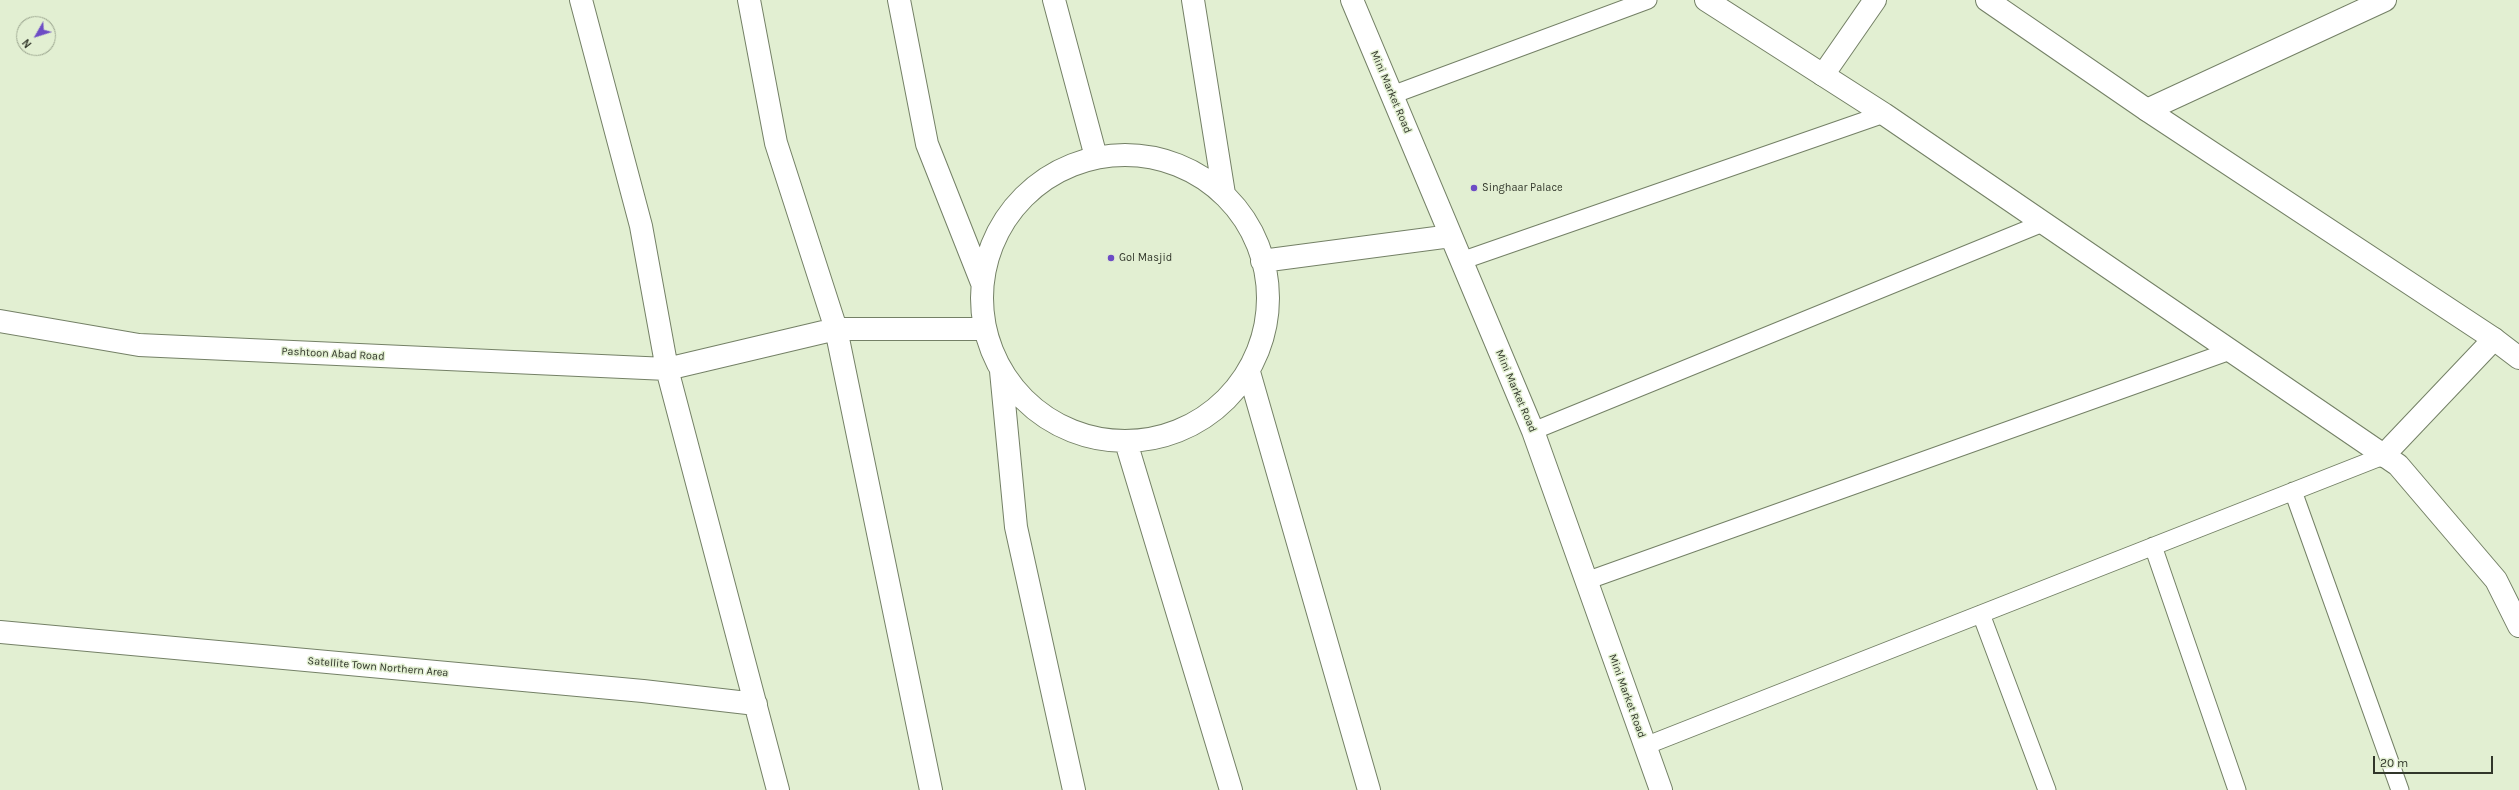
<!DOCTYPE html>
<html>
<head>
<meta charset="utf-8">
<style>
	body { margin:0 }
	#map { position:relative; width:2519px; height:790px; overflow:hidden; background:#e2efd2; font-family:Karla,sans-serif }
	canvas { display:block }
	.north { position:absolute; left:16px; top:16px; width:40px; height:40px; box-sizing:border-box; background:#e2efd2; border:1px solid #9ba58f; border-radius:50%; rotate:231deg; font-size:11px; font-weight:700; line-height:16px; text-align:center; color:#31362a }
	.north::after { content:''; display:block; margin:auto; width:14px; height:18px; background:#6d4cc5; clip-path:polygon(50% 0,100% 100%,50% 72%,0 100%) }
	.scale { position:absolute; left:2373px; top:756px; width:120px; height:18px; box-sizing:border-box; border:2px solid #31362a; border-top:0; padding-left:5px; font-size:12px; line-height:14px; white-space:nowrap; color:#31362a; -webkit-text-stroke:3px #e2efd2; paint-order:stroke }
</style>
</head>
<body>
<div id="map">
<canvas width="2519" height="790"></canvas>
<div class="north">N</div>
<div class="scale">20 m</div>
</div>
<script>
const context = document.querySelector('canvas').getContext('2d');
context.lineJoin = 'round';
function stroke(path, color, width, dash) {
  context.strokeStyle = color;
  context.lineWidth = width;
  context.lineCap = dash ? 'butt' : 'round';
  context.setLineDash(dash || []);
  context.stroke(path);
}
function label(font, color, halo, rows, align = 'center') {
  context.font = font + ' Karla,sans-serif';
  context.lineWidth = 3;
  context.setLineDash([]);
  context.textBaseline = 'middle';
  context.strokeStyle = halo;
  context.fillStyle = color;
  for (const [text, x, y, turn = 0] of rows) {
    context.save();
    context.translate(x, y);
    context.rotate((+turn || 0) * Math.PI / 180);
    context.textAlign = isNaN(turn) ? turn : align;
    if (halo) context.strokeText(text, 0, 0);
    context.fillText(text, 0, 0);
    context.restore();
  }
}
const lane = new Path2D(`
	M1392,95L1648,0
	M1461,261L1884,114
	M1533,431L2043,223
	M2293,491L2400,790
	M2153,546L2237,790
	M1586,581L2230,351
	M1981,614L2047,790
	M1645,746L2383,456`);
const street = new Path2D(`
	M581,0L641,226L667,369L778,790
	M749,0L776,143L836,329L931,790
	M899,0L927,144L982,283
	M1054,0L1096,157
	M1193,0L1224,194
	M1352,0L1533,431L1661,790
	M1823,75L1875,0
	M2147,110L2385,0
	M982 298a143 143 0 1 1 286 0a143 143 0 1 1-286 0Z
	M1262,261L1451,236
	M0,321L139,345L667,369L836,329H985
	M1001,371L1016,527L1074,790
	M1249,372L1369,790
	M1126,442L1231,790
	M2383,456L2494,339
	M0,632L643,691L756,704`);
const secondary = new Path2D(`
	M1706,0L1884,114L2398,465L2496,580L2519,626
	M1987,0L2147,110L2494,339L2519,358`);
stroke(lane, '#748066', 19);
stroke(street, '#748066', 24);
stroke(secondary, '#748066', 24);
stroke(lane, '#fff', 17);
stroke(street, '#fff', 22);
stroke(secondary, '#fff', 22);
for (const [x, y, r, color] of [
	[1474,188,4,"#6d4cc5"],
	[1111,258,4,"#6d4cc5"]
]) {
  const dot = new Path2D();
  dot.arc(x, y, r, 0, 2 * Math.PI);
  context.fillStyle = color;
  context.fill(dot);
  stroke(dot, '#e2efd2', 1.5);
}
label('11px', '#31362a', '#e2efd2', [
	["Mini Market Road",1391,92,67],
	["Pashtoon Abad Road",333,354,3],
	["Mini Market Road",1516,391,67],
	["Satellite Town Northern Area",378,667,5],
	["Mini Market Road",1627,696,70]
]);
label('11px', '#31362a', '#e2efd2', [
	["Singhaar Palace",1482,188],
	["Gol Masjid",1119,258]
], 'left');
</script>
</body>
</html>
